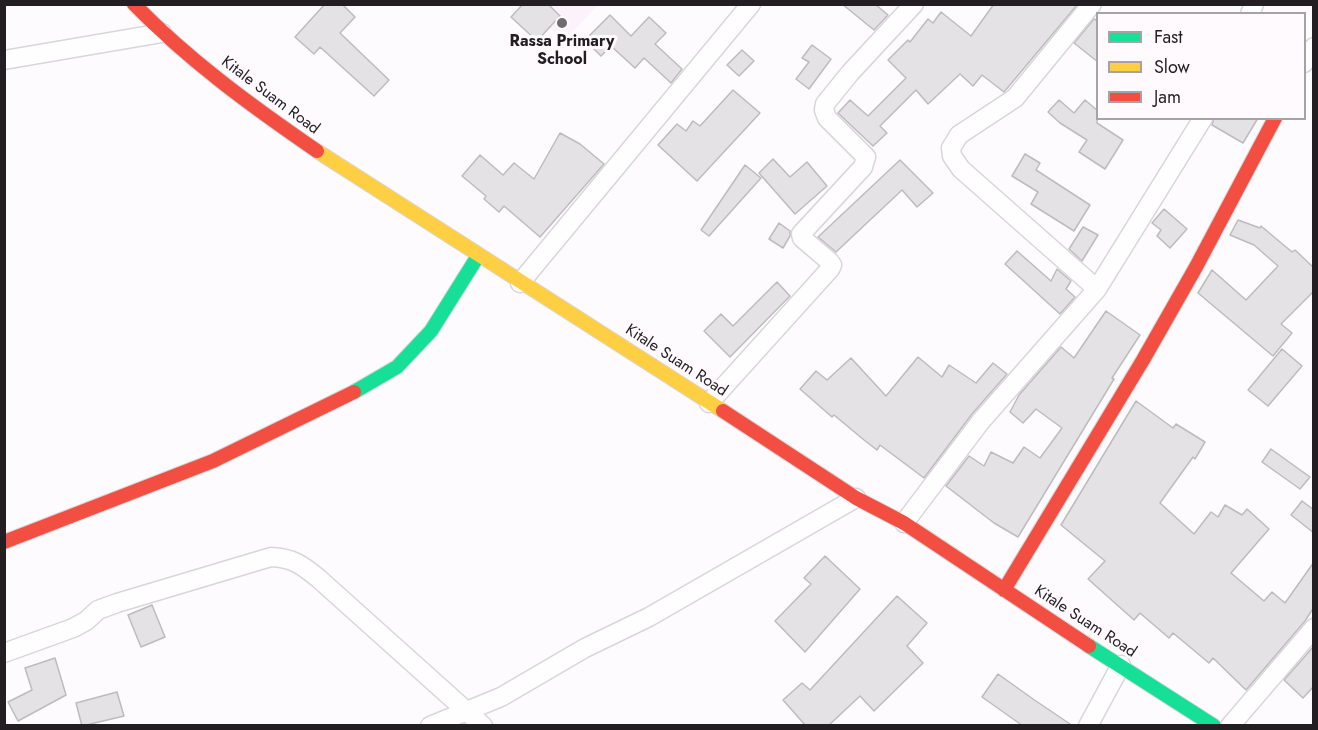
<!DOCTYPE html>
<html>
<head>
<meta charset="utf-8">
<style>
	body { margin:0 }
	#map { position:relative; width:1318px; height:730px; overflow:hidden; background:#fdfbfd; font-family:Jost,sans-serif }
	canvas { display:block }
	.frame { position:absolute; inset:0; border:6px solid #221e22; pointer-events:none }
	.legend { position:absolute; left:1096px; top:12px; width:210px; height:108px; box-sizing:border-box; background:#fefafe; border:2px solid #a6a2a6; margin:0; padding:8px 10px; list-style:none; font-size:18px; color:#221e22 }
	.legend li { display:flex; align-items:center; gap:12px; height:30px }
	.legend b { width:30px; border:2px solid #a6a2a6 }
</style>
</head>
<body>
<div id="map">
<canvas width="1318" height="730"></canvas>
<div class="frame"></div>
<ul class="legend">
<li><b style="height:8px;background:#16e098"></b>Fast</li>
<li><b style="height:8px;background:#ffcf43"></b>Slow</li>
<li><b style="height:8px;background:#f24e42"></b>Jam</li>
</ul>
</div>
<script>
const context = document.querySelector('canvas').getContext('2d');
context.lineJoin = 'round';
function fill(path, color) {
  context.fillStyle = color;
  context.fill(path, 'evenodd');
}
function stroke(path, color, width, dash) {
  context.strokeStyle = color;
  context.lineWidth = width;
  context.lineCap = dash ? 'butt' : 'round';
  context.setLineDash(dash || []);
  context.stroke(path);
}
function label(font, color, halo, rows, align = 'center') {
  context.font = font + ' Jost,sans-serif';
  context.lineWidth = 6;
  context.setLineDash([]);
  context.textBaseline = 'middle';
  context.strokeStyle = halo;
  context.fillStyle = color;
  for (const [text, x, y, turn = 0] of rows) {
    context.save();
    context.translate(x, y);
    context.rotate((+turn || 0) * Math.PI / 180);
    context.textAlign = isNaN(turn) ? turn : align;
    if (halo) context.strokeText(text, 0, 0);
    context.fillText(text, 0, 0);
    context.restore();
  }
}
fill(new Path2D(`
	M522,5H598L564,41Z`), '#fcf2fb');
const building = new Path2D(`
	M325,4H342L355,17L340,33L389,80L374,96L320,47L314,54L295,37Z
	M523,4H548L560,16L537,41L511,17Z
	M842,4H875L888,15L874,30Z
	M994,4L1077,5L1004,92L982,75L973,86L960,74L928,104L916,90L880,126L887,133L873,146L838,113L850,100L868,116L906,78L888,60L908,40L910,42L928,19L933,23L941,12L971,36Z
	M610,15L631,36L649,17L666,33L655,44L682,69L671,83L644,58L635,68L611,46L601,56L585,40Z
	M1094,19L1098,21V62L1074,43Z
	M812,45L831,59L809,89L796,79L809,62L802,58Z
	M742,50L754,61L739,76L727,65Z
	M733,90L760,113L697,181L658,145L677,124L686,131L693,121L700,126Z
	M1059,100L1074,113L1085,100L1098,111L1097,123L1123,140L1105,169L1079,152L1087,140L1060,123L1048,112Z
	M1214,118H1258L1243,143L1212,125Z
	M560,133L580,144L604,164L540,237L504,206L499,212L484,199L486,196L462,176L480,155L503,175L514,163L534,179Z
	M1025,154L1040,163L1036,170L1090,205L1074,231L1031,204L1038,192L1012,176Z
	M773,159L790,177L807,162L827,186L795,214L759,173Z
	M900,160L933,193L917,207L902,190L836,252L818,237Z
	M745,165L761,178L709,236L701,230Z
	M1164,209L1187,229L1170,248L1157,236L1161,230L1152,223Z
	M1238,220L1260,228L1261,226L1292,252L1295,250L1314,268V291L1281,324L1292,333L1273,356L1198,293L1212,270L1246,300L1278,266L1254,245L1230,235Z
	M779,223L790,231V236L783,248L769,239Z
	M1083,227L1098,235L1082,261L1069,249Z
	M1017,251L1051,281L1057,269L1071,281L1066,289L1075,297L1060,314L1005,264Z
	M777,282L790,296L730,357L704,331L721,314L733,326Z
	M1106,311L1140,335L1112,378L1114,379L1018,537L994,523L946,486L969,456L984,466L991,452L1013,463L1024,447L1040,458L1062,428L1036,409L1023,423L1010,412L1019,395L1061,347L1074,358Z
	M1282,349L1302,366L1268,406L1248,390Z
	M918,357L942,377L949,365L976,383L993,363L1007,374L972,414L924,478L880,445L877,450L864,440L834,415L832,417L800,389L816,371L827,380L851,358L886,396Z
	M1136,401L1173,428L1176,424L1205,442L1195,459L1193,457L1160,503L1194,534L1211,512L1218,517L1225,505L1242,515L1247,509L1269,529L1231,573L1264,601L1272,592L1285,603L1314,562V607L1305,621L1246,690L1213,658L1209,663L1173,633L1169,638L1140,613L1134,620L1088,579L1105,561L1061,525Z
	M1271,449L1310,477L1300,489L1262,462Z
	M1302,501L1314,510V533L1291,515Z
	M825,556L860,589L805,652L775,621L811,584L804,578Z
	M897,596L927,623L907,646L923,663L874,711L860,696L828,726H806L783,700L802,683L810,690Z
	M152,605L165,637L141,647L128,615Z
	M1314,646V686L1303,698L1284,680Z
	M55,658L66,695L18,721L8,702L32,690L25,668Z
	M998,674L1033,699L1073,726H1023L982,697Z
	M117,692L124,716L82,726L76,703Z`);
fill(building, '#e5e2e5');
stroke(building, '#bebbbe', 1.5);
const street = new Path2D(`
	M1092,4L1015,98L959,135L951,148L952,156L961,169L1097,289
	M1250,14L1254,4
	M4,60L162,33
	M1304,63L1314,47
	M520,283L751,4
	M709,403L830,269L832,265L829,261L802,238L801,234L863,167L866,157L827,118L824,110L825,104L850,73L914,4
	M904,523L981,421L1097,289L1203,118
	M4,653L73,628L86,621L98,610L117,603L271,557C293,558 302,565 318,578L483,726
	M430,726L501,697L585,648L649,617L856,498
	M1088,726L1121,665
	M1230,726L1314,628`);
const fast = new Path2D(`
	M354,392L397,367L431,331L478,256
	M1089,646L1214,726`);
const slow = new Path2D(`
	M317,151L723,411`);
const jam = new Path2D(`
	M134,4C188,60 253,107 317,151
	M723,411L856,498L904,523L1089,646
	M4,542L213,461L354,392
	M1004,590L1143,360L1196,267L1275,118`);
stroke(street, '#d9d6d9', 21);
stroke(fast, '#d9d6d9', 16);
stroke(slow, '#d9d6d9', 16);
stroke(jam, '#d9d6d9', 16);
stroke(street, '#fffeff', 18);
stroke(fast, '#16e098', 14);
stroke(slow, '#ffcf43', 14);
stroke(jam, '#f24e42', 14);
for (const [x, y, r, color] of [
	[562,23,6,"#6f6b6f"]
]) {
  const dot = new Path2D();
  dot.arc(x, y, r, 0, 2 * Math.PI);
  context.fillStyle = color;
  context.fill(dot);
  stroke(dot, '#fefafe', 2);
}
label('bold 16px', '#221e22', '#fefafe', [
	["Rassa Primary",562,42],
	["School",562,60]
]);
label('16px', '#221e22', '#fefafe', [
	["Kitale Suam Road",270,96,37],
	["Kitale Suam Road",676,361,33],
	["Kitale Suam Road",1085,622,33]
]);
</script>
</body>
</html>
